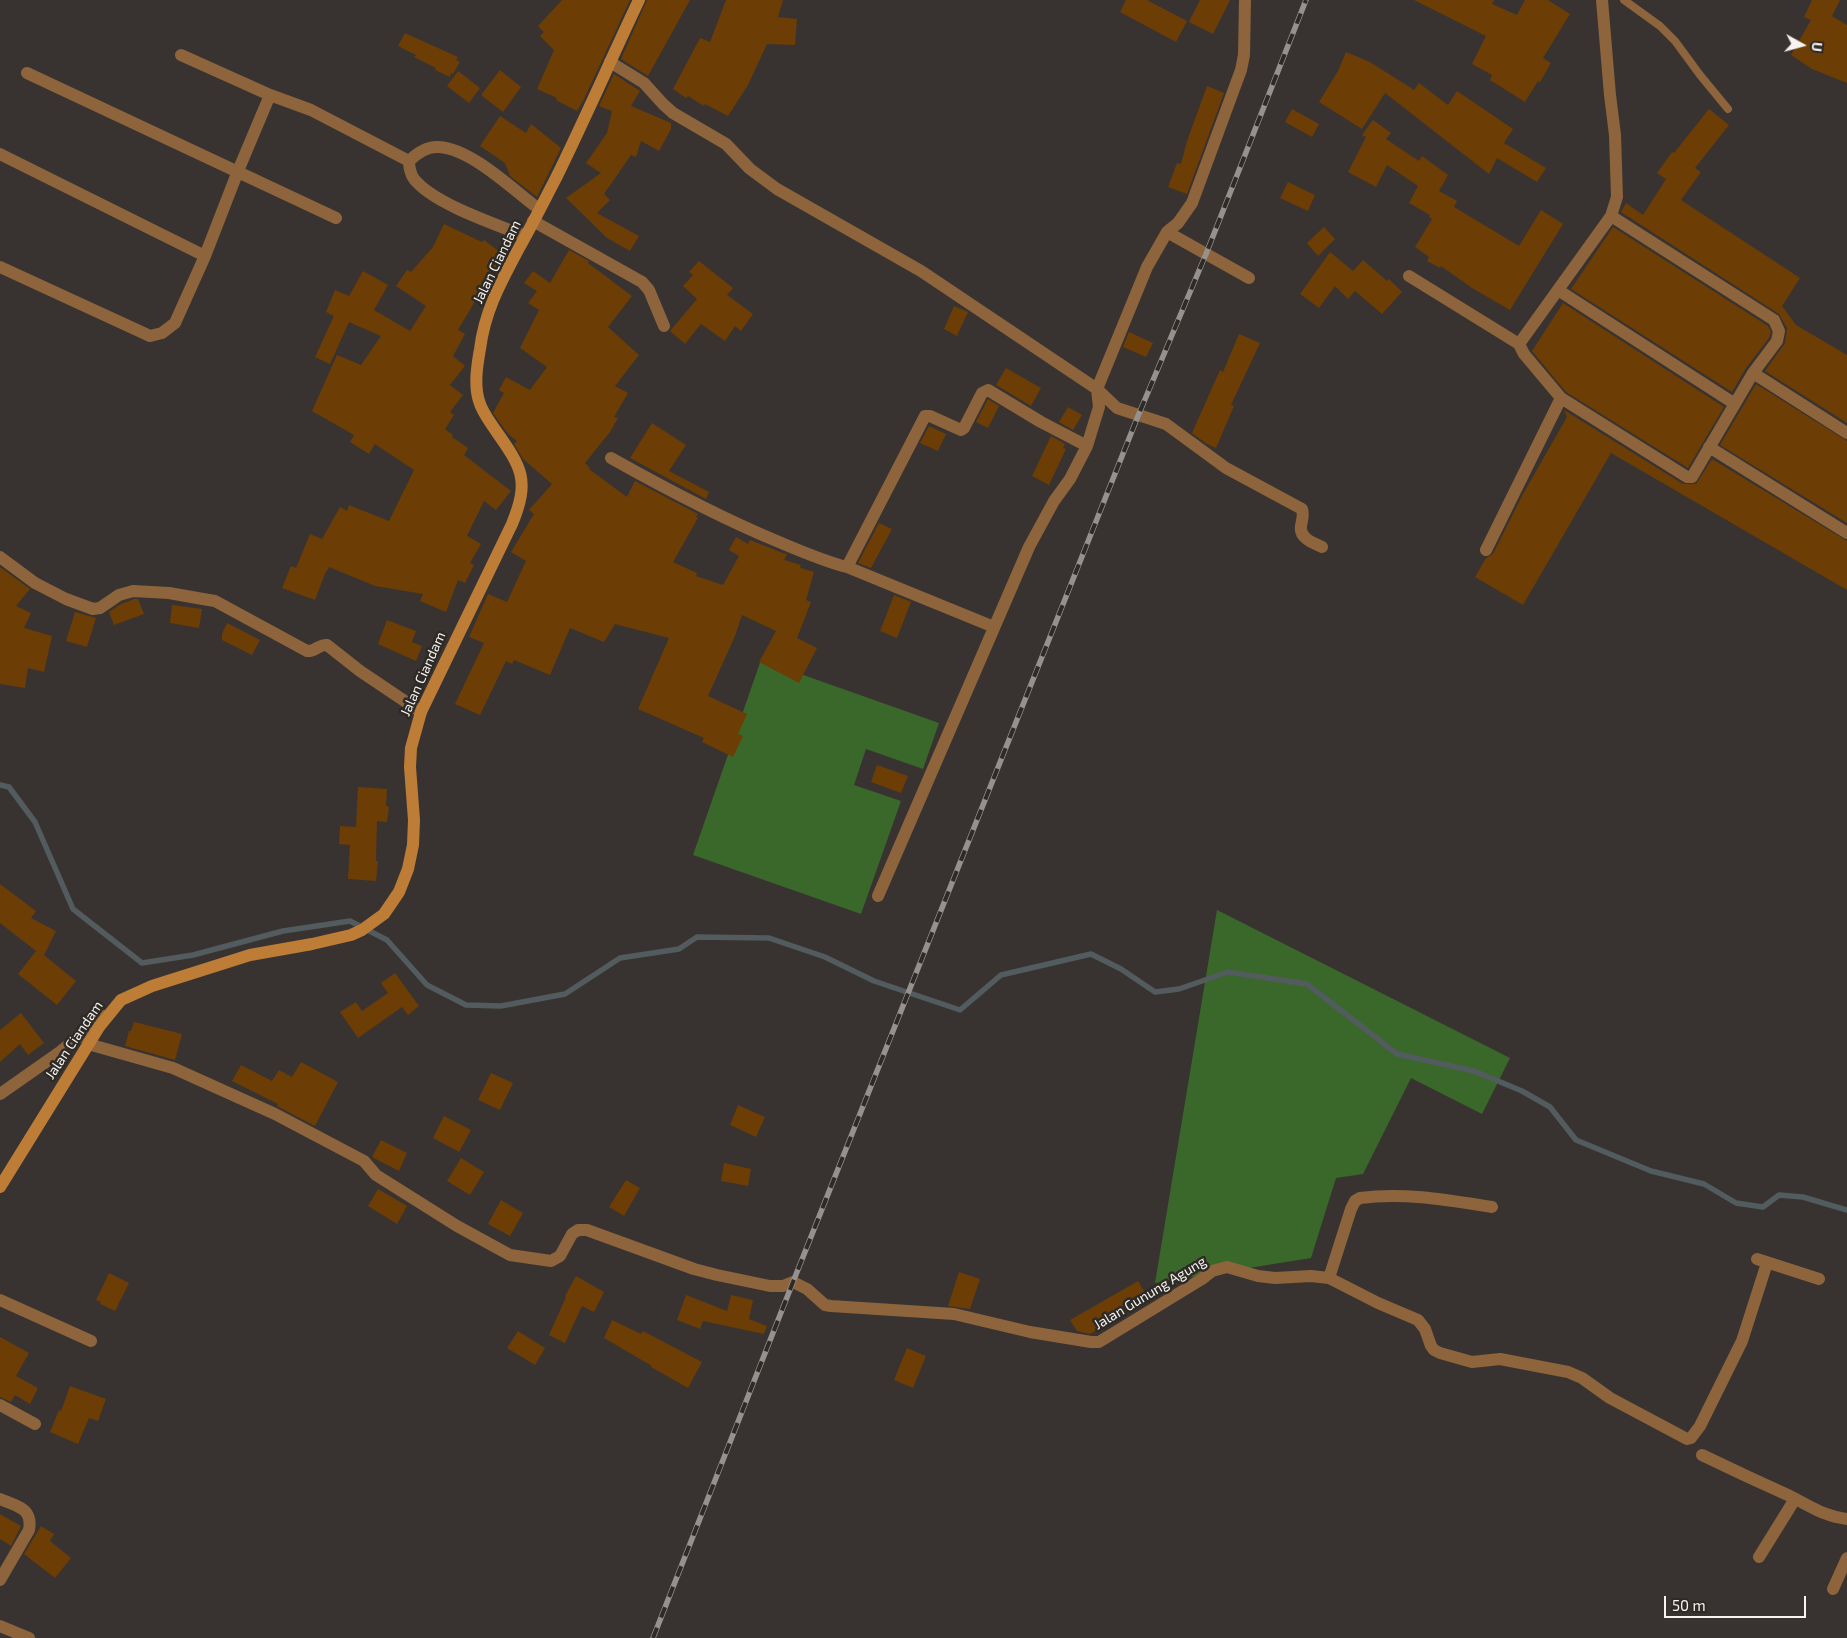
<!DOCTYPE html>
<html>
<head>
<meta charset="utf-8">
<style>
	body { margin:0 }
	#map { position:relative; width:1847px; height:1638px; overflow:hidden; background:#383330; font-family:"Exo 2",sans-serif }
	canvas { display:block }
	.north { position:absolute; left:1777px; top:20px; width:50px; height:50px; -webkit-text-stroke:4px #2e2a26; paint-order:stroke; rotate:97deg; font-size:14px; font-weight:700; line-height:20px; text-align:center; color:#f6f3f1 }
	.north::after { content:''; display:block; margin:auto; width:18px; height:22px; background:#f6f3f1; clip-path:polygon(50% 0,100% 100%,50% 72%,0 100%) }
	.scale { position:absolute; left:1664px; top:1596px; width:142px; height:22px; box-sizing:border-box; border:2px solid #f6f3f1; border-top:0; padding-left:6px; font-size:15px; line-height:18px; white-space:nowrap; color:#f6f3f1; -webkit-text-stroke:4px #2e2a26; paint-order:stroke }
</style>
</head>
<body>
<div id="map">
<canvas width="1847" height="1638"></canvas>
<div class="north">U</div>
<div class="scale">50 m</div>
</div>
<script>
const context = document.querySelector('canvas').getContext('2d');
context.lineJoin = 'round';
function fill(path, color) {
  context.fillStyle = color;
  context.fill(path, 'evenodd');
}
function stroke(path, color, width, dash) {
  context.strokeStyle = color;
  context.lineWidth = width;
  context.lineCap = dash ? 'butt' : 'round';
  context.setLineDash(dash || []);
  context.stroke(path);
}
function label(font, color, halo, rows, align = 'center') {
  context.font = font + ' "Exo 2",sans-serif';
  context.lineWidth = 5;
  context.setLineDash([]);
  context.textBaseline = 'middle';
  context.strokeStyle = halo;
  context.fillStyle = color;
  for (const [text, x, y, turn = 0] of rows) {
    context.save();
    context.translate(x, y);
    context.rotate((+turn || 0) * Math.PI / 180);
    context.textAlign = isNaN(turn) ? turn : align;
    if (halo) context.strokeText(text, 0, 0);
    context.fillText(text, 0, 0);
    context.restore();
  }
}
fill(new Path2D(`
	M761,660L939,723L923,769L866,749L854,785L901,801L861,914L693,855Z
	M1217,910L1510,1058L1482,1114L1411,1078L1363,1174L1336,1178L1311,1258L1155,1283Z`), '#3a682a');
stroke(new Path2D(`
	M0,785L9,787L35,822L73,909L142,963L193,955L283,931L350,921L387,940L427,985L466,1005L501,1006L565,994L620,958L679,949L697,937L769,938L825,957L874,981L960,1010L1001,975L1091,954L1121,969L1155,992L1179,989L1228,972L1307,984L1397,1054L1474,1071L1522,1091L1550,1107L1576,1140L1651,1171L1704,1184L1736,1203L1763,1207L1779,1195L1803,1197L1847,1210`), '#525b5e', 5.5);
fill(new Path2D(`
	M562,0H630L584,99L577,111L556,100L557,98L537,89L554,50L540,36L544,32L538,26Z
	M647,0H690L648,76L621,59Z
	M726,0H783L778,17L797,19L795,45L767,44L748,85L728,116L705,104L704,106L688,96L686,98L673,89L700,38L710,42Z
	M1126,0H1147L1187,21L1176,42L1120,12Z
	M1200,0H1230L1213,34L1189,22Z
	M1414,0H1494L1492,4L1517,15L1525,0H1548L1570,14L1543,58L1551,63L1540,82L1538,81L1525,102L1490,80L1492,75L1472,64L1486,36Z
	M1812,0H1840L1832,16L1847,25V83L1812,69L1791,55L1811,20L1804,17Z
	M405,33L458,57L456,60L460,62L453,74L451,73L450,77L435,70L436,68L414,57L416,55L398,46Z
	M1346,52L1370,62L1414,90L1419,83L1448,105L1457,91L1513,129L1504,143L1546,168L1537,182L1497,158L1489,174L1385,93L1362,129L1319,102L1338,71Z
	M500,70L521,87L503,112L481,95Z
	M458,71L480,88L469,103L447,86Z
	M614,74L640,91L631,106L671,123V129L659,151L641,141L636,157L631,155L604,194L610,200L597,213L639,236L630,251L607,238L566,198L601,173L586,163L607,133L612,111L599,106Z
	M1207,86L1224,93L1187,194L1168,187L1177,163L1181,164L1187,141Z
	M1292,109L1319,124L1312,137L1285,122Z
	M1709,109L1729,125L1695,168L1701,172L1681,200L1800,278L1782,306L1796,325L1847,355V423L1765,371L1785,343L1787,328L1779,314L1621,212L1626,203L1643,215L1666,179L1657,173L1672,152L1674,153Z
	M500,116L526,133L531,124L561,148L537,197L510,176L505,163L480,146Z
	M1373,120L1391,133L1386,139L1419,161L1422,156L1448,175L1439,191L1457,201L1454,207L1519,246L1541,210L1563,224L1510,310L1472,288L1441,266L1440,268L1427,261L1429,257L1415,247L1432,219L1429,217L1430,215L1409,203L1418,186L1387,165L1376,187L1348,172L1366,137L1362,135Z
	M1288,182L1315,195L1308,211L1280,198Z
	M444,224L482,242L484,240L505,256L491,274L458,330L465,334L453,356L465,366L450,385L463,395L450,412L454,415L445,429L453,435L452,437L468,448L464,455L511,491L496,510L484,501L467,536L481,544L470,563L474,565L465,583L458,580L446,612L420,601L423,594L375,586L329,567L327,571H326L315,600L282,588L291,566L296,568L310,534L322,539L340,507L347,511L349,505L389,521L414,470L375,444L369,454L350,442L354,435L312,411L337,355L361,365L381,336L349,322L330,364L315,357L334,316L326,312L335,290L349,296L363,271L388,285L374,310L410,331L426,306L396,286L407,270L411,272L433,247Z
	M1324,227L1335,239L1318,256L1307,243Z
	M1613,227L1768,326L1771,332L1769,338L1746,368L1732,392L1571,289Z
	M569,250L589,261L588,263L632,296L608,327L639,355L615,386L628,393L614,417L618,418L610,432L585,463L590,468L589,469L627,497L635,481L698,514L696,517L698,518L673,562L697,573L696,576L723,585L739,556L729,550L736,537L748,544L750,540L783,553L787,554L784,560L801,565L800,568L814,572L806,600L811,602L797,638L817,648L799,683L759,662L776,631L742,615L735,636L708,696L747,714L738,734L743,736L733,757L702,742L704,738L638,709L669,638L615,624L604,642L570,628L550,675L514,660L512,664L506,661L480,715L455,704L484,643L469,637L488,594L507,602L526,561L511,552L534,514L529,510L552,484L523,459L514,444L517,441L508,434L493,413L504,393L499,390L506,377L530,390L547,367L520,348L539,310L528,303L537,291L524,283L533,271L550,283Z
	M1330,252L1353,271L1363,260L1387,281L1389,279L1402,292L1382,314L1355,291L1348,299L1335,286L1319,308L1300,294Z
	M699,261L733,288L727,295L753,314L741,331L735,326L725,341L701,324L685,344L670,331L697,299L683,286L693,275L689,272Z
	M1563,303L1724,407L1688,468L1566,392L1532,351Z
	M954,306L968,312L957,336L944,329Z
	M1129,332L1153,343L1146,357L1123,347Z
	M1239,334L1260,343L1231,405L1234,406L1216,448L1207,444L1192,433L1220,370L1223,372Z
	M1006,368L1041,388L1031,406L996,385Z
	M1756,384L1847,441V523L1720,445Z
	M988,399L999,406L988,428L976,422Z
	M1068,407L1082,415L1073,430L1059,422Z
	M1564,410L1683,484H1696L1712,459L1847,541V590L1611,453L1523,605L1475,577L1486,558L1493,554L1523,494L1567,417Z
	M652,423L686,445L669,471L709,492L706,499L630,458Z
	M929,426L946,434L938,451L920,443Z
	M1051,436L1065,444L1063,448L1066,449L1049,485L1032,476Z
	M879,523L892,529L871,568L858,563Z
	M0,567L30,589L16,606L31,613L24,628L52,636L44,672L28,668L25,688L0,684Z
	M894,595L911,602L897,638L880,631Z
	M134,599H138L144,614L114,625L109,612L119,605Z
	M172,605L202,609L199,628L170,623Z
	M75,612L96,618L87,647L66,641Z
	M387,620L416,631L412,642L422,646L416,661L378,644Z
	M227,623L260,640L252,655L222,640V634Z
	M877,765L908,776L901,793L871,782Z
	M358,787L387,789L386,806L389,807L387,822L377,821L376,861H378L376,881L348,879L350,845L339,844L340,826L356,827Z
	M0,884L36,911L31,918L56,931L44,955L76,981L57,1005L18,974L36,951L0,923Z
	M395,973L419,1006L408,1015L402,1007L358,1038L340,1012L356,1002L362,1011L388,993L381,983Z
	M21,1013L44,1043L28,1055L20,1044L0,1062V1030Z
	M134,1022L182,1034L175,1060L125,1046L129,1031H131Z
	M301,1062L338,1082L315,1126L277,1106L278,1104L232,1081L241,1065L272,1081L279,1070L292,1077Z
	M491,1073L513,1083L500,1110L478,1100Z
	M738,1105L765,1117L756,1137L730,1125Z
	M444,1116L471,1130L459,1152L433,1138Z
	M381,1140L407,1153L399,1171L372,1157Z
	M461,1158L484,1172L470,1195L447,1181Z
	M724,1163L751,1169L748,1186L721,1181Z
	M626,1180L640,1188L624,1216L609,1207Z
	M378,1189L407,1206L397,1224L368,1206Z
	M501,1200L523,1213L510,1236L488,1224Z
	M959,1272L980,1279L970,1309L948,1306Z
	M109,1273L129,1283L115,1311L100,1304L101,1302L96,1300Z
	M576,1276L604,1292L594,1312L582,1306L565,1343L549,1335L566,1297L565,1296Z
	M1138,1281L1149,1299L1090,1334L1077,1331L1070,1320Z
	M686,1295L727,1311L731,1295L753,1300L749,1319L767,1326L764,1334L703,1321L700,1329L677,1320Z
	M612,1320L641,1334L643,1331L702,1362L688,1388L651,1367L652,1366L604,1338Z
	M518,1331L545,1348L535,1365L507,1348Z
	M0,1337L29,1353L16,1376L38,1388L30,1404L15,1395L11,1402L0,1397Z
	M907,1348L926,1356L913,1388L894,1380Z
	M70,1386L106,1399L98,1421L89,1418L78,1444L50,1432L59,1410L61,1411Z
	M0,1514L21,1526L11,1546L0,1539Z
	M41,1526L54,1534L50,1541L71,1558L55,1578L24,1554Z`), '#6c3d05');
stroke(new Path2D(`
	M1624,0L1660,26L1675,41L1700,75L1728,109`), '#8d643b', 8);
stroke(new Path2D(`
	M1602,0L1610,95L1615,135L1617,197L1611,216
	M181,55L270,95
	M610,62L644,83L663,104L673,113L726,144L750,169L777,189L921,271L1097,389L1117,408L1166,424L1226,468L1302,509C1304,515 1302,520 1301,526C1299,538 1313,543 1322,547
	M27,73L336,218
	M0,154L205,256
	M1611,216L1774,320L1779,331L1777,341L1753,373L1692,477H1687L1561,398L1524,354L1519,344Z
	M533,221L642,282L649,290L664,326
	M1167,232L1249,278
	M525,236C495,224 434,204 414,179C410,173 409,168 409,161C417,153 428,146 439,147C472,149 513,190 539,209
	M0,267L150,336L162,333L175,323L205,256L238,171L270,95L311,110L409,161
	M1409,276L1519,344
	M1558,290L1735,404
	M1753,373L1847,433
	M1709,447L1847,533
	M611,458C666,489 721,518 779,542C801,551 823,561 847,567L925,416H930L961,430L964,428L982,393L988,390L1041,422L1087,446
	M1486,550L1561,398
	M0,557L35,583L66,599L93,609L100,608L119,595L133,591L169,593L203,599L215,601L307,651C315,652 319,644 327,645L360,671L421,712
	M847,567L994,627
	M878,896L1029,547L1054,501L1070,479L1087,446L1099,407L1097,389L1147,267L1167,232L1178,223L1192,203L1241,70L1244,55L1245,0
	M88,1044L173,1068L275,1114L364,1161L376,1175L457,1226L510,1255L551,1261L560,1256L572,1234L578,1230H587L694,1269L717,1275L770,1286H783L793,1282L807,1289L825,1305L831,1306L954,1314L1030,1332L1091,1342H1099L1202,1279L1212,1271L1227,1267L1258,1276L1275,1278L1311,1276L1329,1278L1378,1303L1418,1320L1425,1329L1431,1346L1434,1350L1440,1353L1472,1362L1500,1359L1568,1372L1582,1378L1610,1398L1687,1439L1691,1438L1700,1426L1742,1341L1767,1263
	M0,1094L60,1052L104,1016
	M1757,1259L1819,1279
	M1329,1278L1351,1209L1355,1201L1360,1198C1404,1192 1448,1200 1492,1207
	M0,1300L91,1341
	M0,1405L35,1424
	M1702,1455C1731,1469 1761,1483 1790,1496C1810,1506 1823,1516 1847,1519
	M0,1499C17,1506 33,1508 29,1530L0,1580
	M1759,1557L1795,1499
	M1833,1589L1847,1558
	M0,1626L29,1638`), '#8d643b', 12);
stroke(new Path2D(`
	M0,1187L99,1027L121,1000L152,986L250,955L312,944L351,935L362,930L384,914L399,892L408,869L413,845L414,820L410,767L411,748L421,712L512,524C530,480 522,468 496,431C490,422 482,412 479,401C474,385 477,366 480,349C485,310 501,282 519,248C532,225 544,201 556,178C585,119 611,59 639,0`), '#be7d36', 12);
const rail = new Path2D(`
	M653,1638L793,1282L1138,416L1206,254L1306,0`);
stroke(rail, '#95918f', 5.5);
stroke(rail, '#2e2a26', 4, [11]);
label('14px', '#f6f3f1', '#2e2a26', [
	["Jalan Ciandam",497,262,-64],
	["Jalan Ciandam",423,674,-66],
	["Jalan Ciandam",74,1040,-56],
	["Jalan Gunung Agung",1150,1293,-31]
]);
</script>
</body>
</html>
